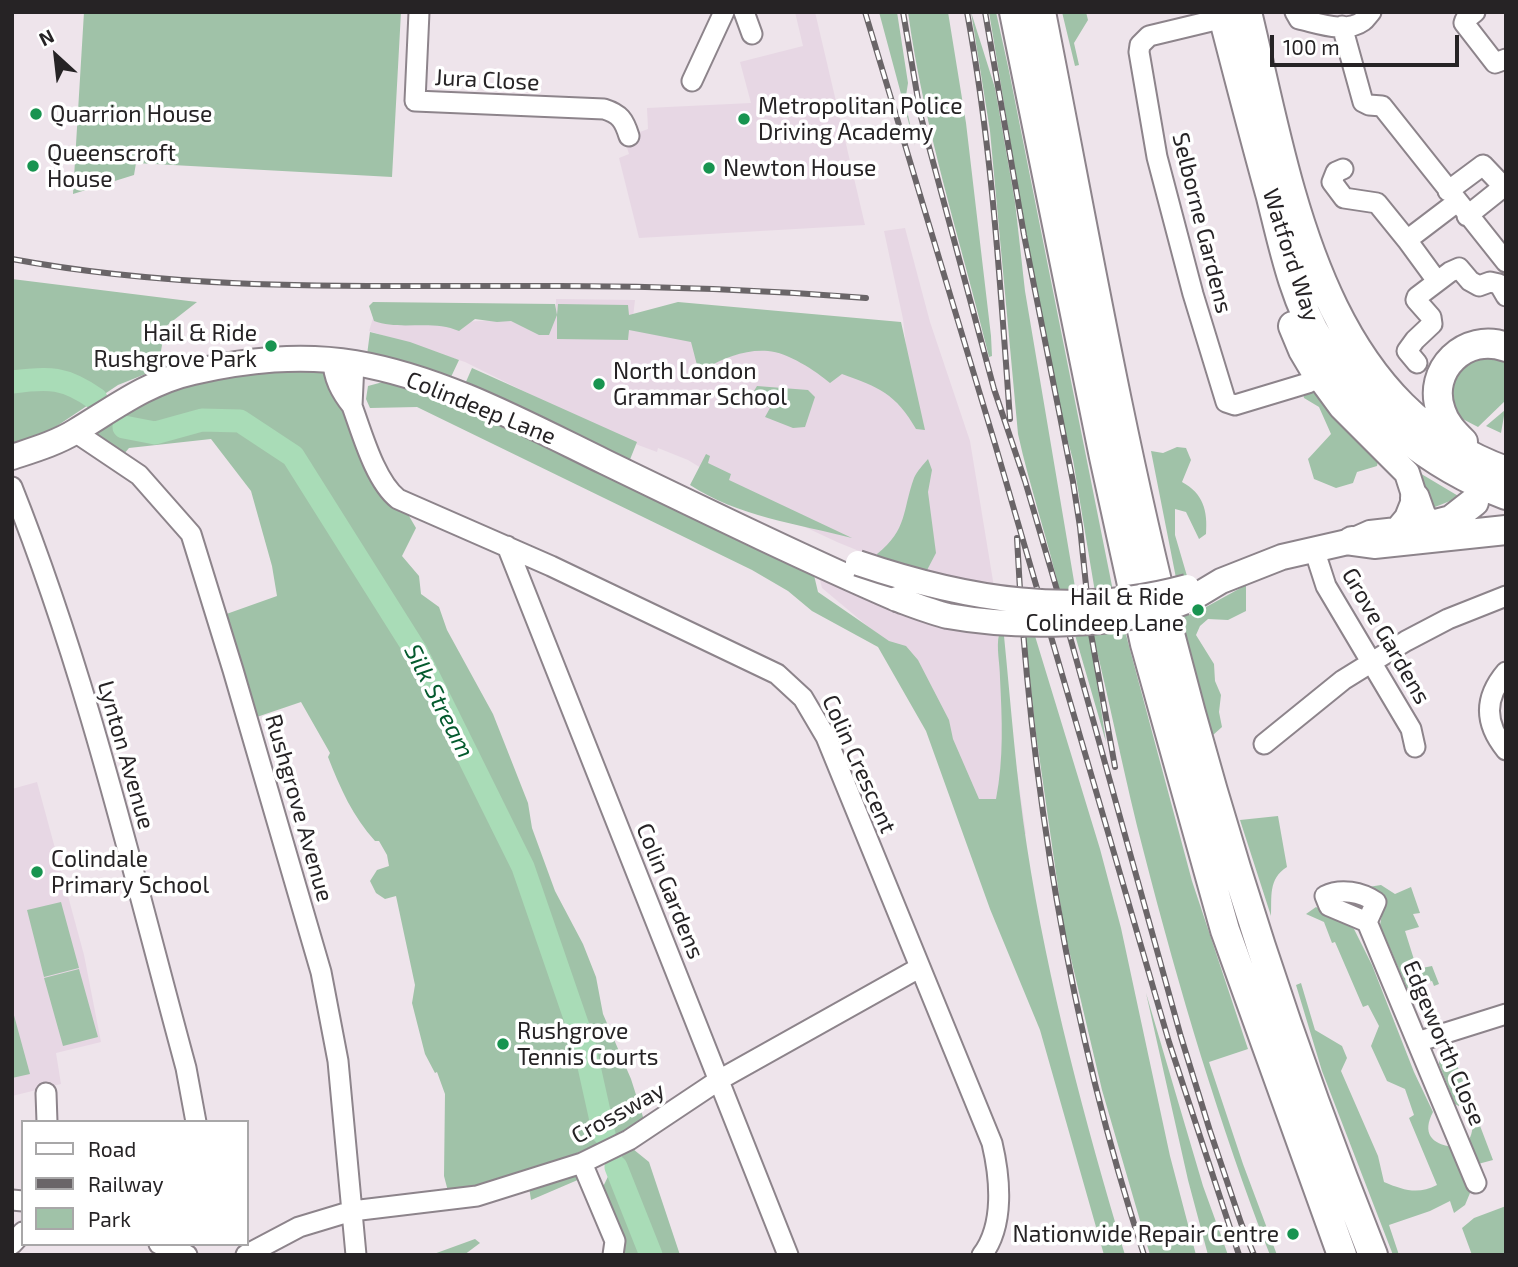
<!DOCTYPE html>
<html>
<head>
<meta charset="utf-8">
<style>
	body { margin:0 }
	#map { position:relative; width:1518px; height:1267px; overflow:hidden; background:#eee4eb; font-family:"Exo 2",sans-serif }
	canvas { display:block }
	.frame { position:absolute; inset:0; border:14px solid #262325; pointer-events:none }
	.legend { position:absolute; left:21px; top:1120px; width:228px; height:126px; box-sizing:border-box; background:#fff; border:2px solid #a8a7a8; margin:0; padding:9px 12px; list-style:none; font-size:21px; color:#262325 }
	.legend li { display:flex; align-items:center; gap:14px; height:35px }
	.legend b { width:35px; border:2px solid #a8a7a8 }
	.north { position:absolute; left:21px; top:21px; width:70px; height:70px; -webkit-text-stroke:5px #fff; paint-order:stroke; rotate:333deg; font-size:19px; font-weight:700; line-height:28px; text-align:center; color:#262325 }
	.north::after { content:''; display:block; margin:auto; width:24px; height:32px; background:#262325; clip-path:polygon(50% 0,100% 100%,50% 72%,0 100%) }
	.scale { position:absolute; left:1270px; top:35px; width:189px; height:32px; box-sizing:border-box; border:4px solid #262325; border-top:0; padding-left:9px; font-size:21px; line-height:24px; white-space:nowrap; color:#262325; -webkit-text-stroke:5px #fff; paint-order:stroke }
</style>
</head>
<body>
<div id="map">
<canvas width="1518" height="1267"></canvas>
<div class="frame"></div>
<ul class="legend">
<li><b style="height:9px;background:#fff"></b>Road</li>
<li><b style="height:9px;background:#6a6568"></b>Railway</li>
<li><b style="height:19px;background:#a0c2a8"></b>Park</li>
</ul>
<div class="north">N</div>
<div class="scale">100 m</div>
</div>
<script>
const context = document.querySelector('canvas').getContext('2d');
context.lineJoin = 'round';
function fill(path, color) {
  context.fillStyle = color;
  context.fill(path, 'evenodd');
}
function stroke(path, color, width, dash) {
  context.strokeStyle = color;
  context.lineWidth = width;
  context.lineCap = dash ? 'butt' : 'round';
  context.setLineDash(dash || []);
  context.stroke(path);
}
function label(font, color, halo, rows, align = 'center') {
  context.font = font + ' "Exo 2",sans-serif';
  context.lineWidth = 7;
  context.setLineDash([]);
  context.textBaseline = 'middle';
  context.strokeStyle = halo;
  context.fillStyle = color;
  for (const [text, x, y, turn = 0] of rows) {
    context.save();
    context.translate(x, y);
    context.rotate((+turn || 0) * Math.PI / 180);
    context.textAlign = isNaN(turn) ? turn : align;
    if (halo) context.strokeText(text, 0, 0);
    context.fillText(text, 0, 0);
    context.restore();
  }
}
fill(new Path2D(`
	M795,12H815L865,225L639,238L619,158L629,154L624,138L648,129L647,108L751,103L740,62L803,46Z
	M905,228L930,322L970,441L994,587L886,562L837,542L775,513L688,460L658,448L657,452L614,436L465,362L369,331L374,315L445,323L496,320L556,308V299L635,300L633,317L909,373L903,319L884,231Z
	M818,572L997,630L1026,834H993L902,655L822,588Z
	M37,782L84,955L101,1042L56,1053L61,1084L12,1096V789Z`), '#e7d7e4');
fill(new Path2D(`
	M84,12H401L392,177L136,163L134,175L73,194Z
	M879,12H897L908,83L905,102L915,146Z
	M908,12H948L966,123L991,336L992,356L989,357C961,242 924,129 908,12Z
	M971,12L995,88L1015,202L1025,291L1076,593H1060C1048,540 1030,488 1018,434L990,131Z
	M989,12H996L1009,71L1113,591L1095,592L1073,460L1060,412L1020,201Z
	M1062,12H1086L1088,20L1074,43L1079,65L1075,66Z
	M12,279L197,302L165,327L158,369L118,385L48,432L12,443Z
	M373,302L555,304L557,315L558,304L628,305L629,315L678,302L901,322L925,430L916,429C896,394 879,387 842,374L830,383C816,371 787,352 768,351C746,349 724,358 706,368L697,365L691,342L629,330L628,340L557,339V315L549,335H539L511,321L497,322L475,319L459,331C432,319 401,331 374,321L369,306Z
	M370,332L410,342L459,360L451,377L397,359L367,355Z
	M1506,356V400L1478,427L1453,414L1446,381L1464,357Z
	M253,361L335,373L399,507L409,516L416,528L402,556L419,576L421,594L439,607L447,630L493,714L528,803L532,828L555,891L583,944L596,977L603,1014L631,1079L644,1120L635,1127L559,1161L450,1199L444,1176L445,1094L437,1072L435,1073L425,1054L412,1003L415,985L396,896L385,899L376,893L370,881L377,870L389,866L387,855L379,841H375C353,817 340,788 328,757L330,753L301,702L248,720L218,617L277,596L272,566L251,491L211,439L129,448L118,461L75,432L95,417Z
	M472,368L637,442L629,462L465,384Z
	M394,379L439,391L813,571L818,592L889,641L906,646L918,660L949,720L953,739L979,799H996C1004,758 1002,719 1000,678C1000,663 996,648 999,634L1004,636C1011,706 1016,777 1027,847C1048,984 1085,1122 1125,1255H1104L1040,1030L990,909L926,731L878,647L812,611L788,591L752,570L417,407L370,408L366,399L368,386Z
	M757,386L808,390L815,397L805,427L793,428L765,417L770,408L749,399Z
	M1316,391L1379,456L1377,466L1357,472L1353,483L1336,488L1314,479L1308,459L1331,434L1319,407L1304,398L1303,394Z
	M1505,410L1501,433L1486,426Z
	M1177,447L1186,448L1191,460L1182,482C1203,493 1208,511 1206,534L1199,539L1186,512L1175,509V535L1187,576L1176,578L1151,451L1163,453Z
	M706,454L710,456L708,463L731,474L729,480L852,538C798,524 737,516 690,485Z
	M928,459L932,470L928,492L936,553L925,574L880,561L877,554C908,529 902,511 914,478C917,471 923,465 928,459Z
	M1413,469L1460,497L1425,511Z
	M1246,585V611L1228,620L1208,619L1200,626L1196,635L1214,664L1215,681L1221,695L1219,712L1222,727L1213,735L1179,618L1197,612Z
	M1125,631L1192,881L1248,1049L1209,1062L1243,1164L1277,1255H1270C1219,1124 1179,989 1144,853C1125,781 1111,707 1093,635Z
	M1025,635L1035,636L1100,849L1121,928L1170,1156L1196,1255H1150L1102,1090L1064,929L1036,734Z
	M1075,635H1090L1106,742Z
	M1278,816L1287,867C1268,879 1272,897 1271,916L1240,820Z
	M1381,885L1395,894L1411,887L1420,913L1413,914L1419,927L1405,931L1417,969L1432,966L1439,984L1434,986L1432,981L1407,988L1380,925L1384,903L1381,894L1368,887Z
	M61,902L79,968L44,977L27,910Z
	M1316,907L1354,929L1372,965L1414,1072L1433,1112C1422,1133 1431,1144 1453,1147L1470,1193L1465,1205L1454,1213L1450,1201L1430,1211L1389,1225L1399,1255H1393L1322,1071L1296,985L1301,983L1315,1030L1342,1046L1347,1058L1341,1071L1378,1156L1384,1182C1403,1190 1418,1195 1437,1185L1409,1118L1414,1115L1405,1089L1387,1081L1371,1046L1379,1026L1368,1005L1363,1007L1335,942L1332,943L1324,922L1306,914Z
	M79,969L98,1037L63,1046L44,978Z
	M1146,993L1203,1186L1228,1255H1208L1188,1180Z
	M12,1008L30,1074L12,1078Z
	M1449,1044L1493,1160L1478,1164L1469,1140C1477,1124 1471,1111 1455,1104L1439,1064L1440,1053Z
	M633,1149L649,1162L680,1255H622L599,1195L616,1160Z
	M578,1174L580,1179L531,1200L529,1187Z
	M1506,1206V1255H1472L1462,1228L1474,1218Z
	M475,1239L480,1243L464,1255H431Z`), '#a0c2a8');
stroke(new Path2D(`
	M12,382C49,377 65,377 96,399
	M124,427L155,433L202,420L240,421L293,456L417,653L523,867L584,1044L604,1134
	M616,1167L651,1255`), '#a9dcb7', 23);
const minor = new Path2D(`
	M419,12L415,101L604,109C620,114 624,120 629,136
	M744,12L752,34
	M1295,12L1299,19C1318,23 1345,34 1363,21C1366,19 1368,15 1371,12
	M1475,12L1465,20L1464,23L1495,63L1506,59
	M1224,18L1149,36L1140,45L1139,52L1157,157L1193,294L1226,402L1235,405L1308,383L1319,377
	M1342,26L1363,102L1369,105L1382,106L1506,262
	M692,81L724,12
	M1343,169L1336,172L1332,182L1344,198L1377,203L1407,240L1457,202
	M1448,191L1483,165L1501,184L1502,188L1467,216
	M1407,240L1437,281
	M333,360C333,378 341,392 352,406L354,363
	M1417,363L1407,351L1415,340L1432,324L1431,317L1416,300L1417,297L1450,272L1459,268L1470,281L1479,286L1490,282L1499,284L1506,296
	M352,406C362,433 375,481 398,499L551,566L777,674L803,698L826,737L992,1143C1000,1177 1005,1225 982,1255
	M75,432L139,475L191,534L233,670L321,972L338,1061L356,1255
	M12,487C87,675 133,873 186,1068L196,1122
	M507,546L788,1255
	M1314,549L1326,586L1411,729L1415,747
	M1506,672C1484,698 1484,723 1506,750
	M1264,744L1343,680L1406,641L1448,619L1506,596
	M1367,922L1329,906L1325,896C1341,888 1361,892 1376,902L1367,922L1476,1183
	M1417,1042L1506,1014
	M46,1093L47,1122
	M582,1163L615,1241L613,1255
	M12,1200L23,1201
	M12,1244L23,1232
	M159,1244L187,1255
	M246,1255L299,1227L352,1211L477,1196L582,1163L629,1140L719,1080L919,968`);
const major = new Path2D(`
	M12,457C33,450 57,443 76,431C114,408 148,382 193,372C247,360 300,354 355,363C443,378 525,423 605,462C702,509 798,556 897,599
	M1191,599L1221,581L1282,557L1352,541L1370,533L1397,530L1407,518L1415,498L1407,473L1341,407L1319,377`);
const highway = new Path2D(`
	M1014,12L1104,457L1145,644L1225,930L1342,1255
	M1041,12C1082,219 1118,429 1170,634C1224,845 1292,1052 1373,1255
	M1222,12C1238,74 1254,136 1271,197C1283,245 1294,300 1321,343C1364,413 1430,466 1506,495
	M1247,12C1288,180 1317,404 1506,471
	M1293,326L1303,350L1319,377
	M1463,442C1454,433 1445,424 1441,411C1426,370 1466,332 1506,347
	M1415,498L1421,515L1429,526
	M1424,527L1451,520L1474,502
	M1352,541L1374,544L1506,530`);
stroke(minor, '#8d848b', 23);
stroke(major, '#8d848b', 28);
stroke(highway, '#8d848b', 32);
stroke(minor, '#fff', 19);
stroke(major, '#fff', 24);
stroke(highway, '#fff', 28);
const rail = new Path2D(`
	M865,12L995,444L1169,1042L1239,1255
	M903,12L921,117L994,389L1025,481L1057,590L1181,1037L1210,1131L1241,1223L1254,1255
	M967,12C992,147 1000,282 1010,419
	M985,12L1024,235L1073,482L1080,527L1091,634L1115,767
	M12,259C194,293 376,285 560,286C663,286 764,290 866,298
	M1017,538C1029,777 1069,1027 1144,1255`);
stroke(rail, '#6a6568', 6);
stroke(rail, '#fff', 3.5, [10]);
const majorBridge = new Path2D(`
	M858,563C967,600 1074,618 1187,587
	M897,599C914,605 931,612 948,616C1014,628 1122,628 1184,602`);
stroke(majorBridge, '#8d848b', 28, []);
stroke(majorBridge, '#fff', 24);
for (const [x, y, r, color] of [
	[36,114,7,"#189450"],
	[744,119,7,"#189450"],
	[33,166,7,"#189450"],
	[709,168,7,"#189450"],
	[271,346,7,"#189450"],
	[599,384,7,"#189450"],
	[1198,610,7,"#189450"],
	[37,872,7,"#189450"],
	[503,1044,7,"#189450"],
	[1293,1234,7,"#189450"]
]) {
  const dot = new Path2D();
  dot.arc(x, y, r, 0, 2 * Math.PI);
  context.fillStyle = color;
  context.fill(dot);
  stroke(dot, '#fff', 2.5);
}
label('23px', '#262325', '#fff', [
	["Jura Close",487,80,3],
	["Selborne Gardens",1202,223,76],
	["Watford Way",1291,255,72],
	["Colindeep Lane",481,408,22],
	["Grove Gardens",1386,636,60],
	["Lynton Avenue",126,755,74],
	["Colin Crescent",859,764,66],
	["Rushgrove Avenue",299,808,74],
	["Colin Gardens",670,891,68],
	["Edgeworth Close",1444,1043,67],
	["Crossway",618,1113,-29]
]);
label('23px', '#262325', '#fff', [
	["Metropolitan Police",758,106],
	["Driving Academy",758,132],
	["Quarrion House",50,114],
	["Queenscroft",47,153],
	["House",47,179],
	["Newton House",723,168],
	["Hail & Ride",257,333,"right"],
	["Rushgrove Park",257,359,"right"],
	["North London",613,371],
	["Grammar School",613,397],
	["Hail & Ride",1184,597,"right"],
	["Colindeep Lane",1184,623,"right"],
	["Colindale",51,859],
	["Primary School",51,885],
	["Rushgrove",517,1031],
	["Tennis Courts",517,1057],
	["Nationwide Repair Centre",1279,1234,"right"]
], 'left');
label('italic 24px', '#045a2e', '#fff', [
	["Silk Stream",439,701,63]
]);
</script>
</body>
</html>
